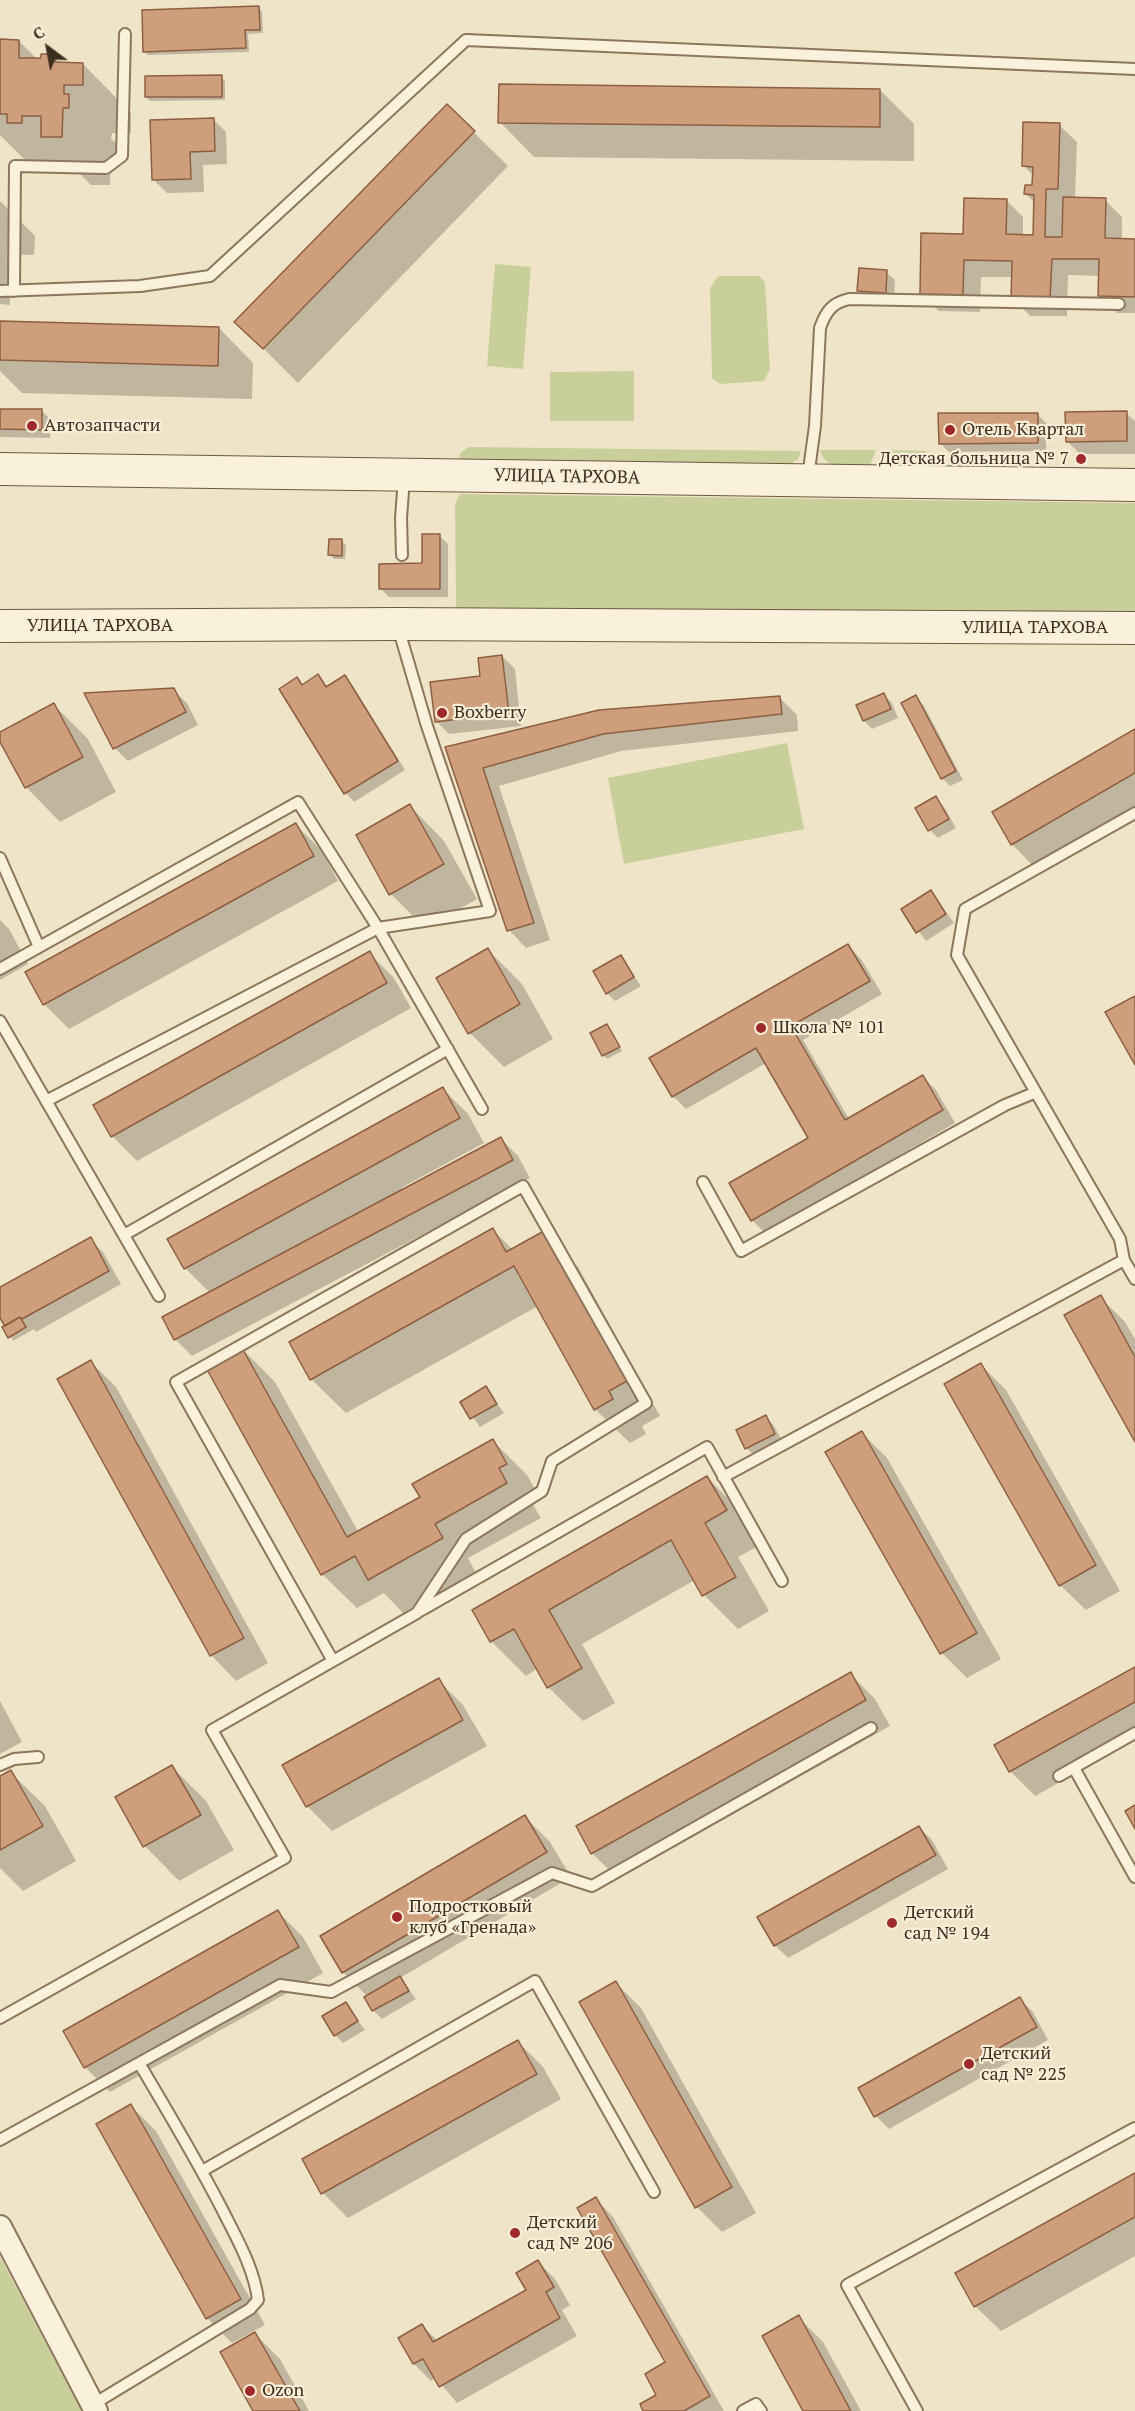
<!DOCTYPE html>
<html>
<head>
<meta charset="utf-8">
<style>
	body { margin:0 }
	#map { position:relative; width:1135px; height:2411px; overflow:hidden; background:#f0e4c8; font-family:"PT Serif",serif }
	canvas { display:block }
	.north { position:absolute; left:18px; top:18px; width:60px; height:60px; -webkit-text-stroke:4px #f7eed8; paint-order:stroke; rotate:328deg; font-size:16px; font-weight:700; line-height:24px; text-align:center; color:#3d2e20 }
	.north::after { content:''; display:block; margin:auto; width:21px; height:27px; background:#3d2e20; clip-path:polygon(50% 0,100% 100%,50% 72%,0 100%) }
</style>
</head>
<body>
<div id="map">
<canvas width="1135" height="2411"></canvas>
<div class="north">С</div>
</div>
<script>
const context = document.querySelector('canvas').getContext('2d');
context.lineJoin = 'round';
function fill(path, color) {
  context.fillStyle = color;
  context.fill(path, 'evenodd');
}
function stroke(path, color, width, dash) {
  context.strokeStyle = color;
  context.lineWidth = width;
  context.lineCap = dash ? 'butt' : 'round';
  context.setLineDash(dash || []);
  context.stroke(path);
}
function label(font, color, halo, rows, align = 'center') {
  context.font = font + ' "PT Serif",serif';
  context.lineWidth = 4.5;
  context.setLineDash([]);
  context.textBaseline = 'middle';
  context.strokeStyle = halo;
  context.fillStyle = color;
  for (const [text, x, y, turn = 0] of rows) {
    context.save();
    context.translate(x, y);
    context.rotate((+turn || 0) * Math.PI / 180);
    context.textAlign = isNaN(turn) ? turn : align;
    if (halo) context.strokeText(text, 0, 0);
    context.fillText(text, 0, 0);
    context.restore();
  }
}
fill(new Path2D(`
	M495,264L531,267L523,369L487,366Z
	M718,276H759L765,282L770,369L764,381L720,384L712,378L710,288Z
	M634,371V421H550V372Z
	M469,447L801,451L798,459L789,465L459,461L460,453Z
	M820,450H876L870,465C853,468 824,471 820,450Z
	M887,450L926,451V455L918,465H893Z
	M460,494L1135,503V612L456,608L455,504Z
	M787,743L804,829L624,864L608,778Z
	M0,2257L82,2411H0Z`), '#c9cf9b');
fill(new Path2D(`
	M259,8L262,12L263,33L248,34L249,52L148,55L144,51Z
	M0,41H19L38,60L54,56L62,64H83L131,113V133H112L111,139L117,144V156H111L110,185H91L70,164L57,171L47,161H26L0,135Z
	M221,77L225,81V100L150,101L146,97Z
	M880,90L914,124V161L534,157L500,122Z
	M447,106L508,166L298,383L237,322Z
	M213,119L226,132L227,164L203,165L204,192L167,193L154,180Z
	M1059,125L1077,142L1075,199L1105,200L1122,217V240H1135V313H1117L1099,296L1100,276L1068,275L1067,316H1030L1013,298V277H981L980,312L939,311L921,293L965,235L1006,200L1023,217V236H1035L1036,204L1026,194L1034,187V176L1024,166Z
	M0,201L35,236L34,255L11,254L10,305L0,304Z
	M886,272L895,280L894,300L867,299L859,290Z
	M0,323L219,328L253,363L252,399L22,393L0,371Z
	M0,410L42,411L50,419V438L0,437Z
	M1126,413L1135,421V454H1080L1067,441Z
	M1038,415L1046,423V451L949,452L940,443Z
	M439,536L448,544V597H389L381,589L424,565Z
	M342,541L346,545L345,559H334L330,555Z
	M502,656L515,669L521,726L449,734L436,721Z
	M318,676L328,687L344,677L353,686L405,770L354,802L346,793L281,689L297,679L304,685Z
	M173,690L187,703L198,725L128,761L115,748L87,694Z
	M884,695L892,703L898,718L872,729L864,721Z
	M916,697L924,706L963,780L950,786L942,778Z
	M780,698L797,715L798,731L621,751L499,786L550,940L526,948L509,930L447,748Z
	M54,705L88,739L116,792L60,822L26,787L0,739V734Z
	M1135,730V813L1037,870L1012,844L994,813Z
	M935,798L944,807L956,828L938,838L930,830Z
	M410,806L444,841L477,899L425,928L391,894Z
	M296,825L321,850L338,881L69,1029L44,1004Z
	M931,892L954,923L926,941L903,910Z
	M0,920L9,929L28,964L0,980Z
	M848,946L861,959L882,994L803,1040L849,1119L923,1077L936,1090L955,1123L765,1233L752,1220L810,1139L766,1063L686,1109L673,1096Z
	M488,950L522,984L553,1039L504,1067L470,1033L438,978Z
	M369,953L394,978L411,1008L137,1161L112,1136Z
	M621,957L641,986L615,1001L607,993Z
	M607,1026L622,1051L607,1059L603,1055Z
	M443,1089L468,1114L484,1143L401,1188L403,1191L501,1139L518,1156L530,1178L192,1356L175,1339L210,1293L185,1268Z
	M493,1230L513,1250L544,1233L578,1267L660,1416L642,1426L646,1434L630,1443L595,1409L538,1306L346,1413L311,1379Z
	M90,1239L103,1252L121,1284L36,1332L34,1329L13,1341L0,1314V1289Z
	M1100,1297L1125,1322L1135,1339V1439Z
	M241,1348L275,1382L359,1533L422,1498L493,1441L527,1475L540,1498L532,1503L541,1518L468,1558L476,1573L403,1613L384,1593L357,1608L322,1574Z
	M91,1362L116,1387L268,1663L236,1681L211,1655Z
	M981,1365L1006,1390L1120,1591L1086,1610L1060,1585Z
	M486,1388L504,1413L480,1427L462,1402Z
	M766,1417L774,1426L783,1442L755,1456L746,1448Z
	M862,1433L887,1458L1001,1659L967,1678L942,1653Z
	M707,1477L741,1512L760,1545L738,1557L769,1611L738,1629L704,1595L695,1580L582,1644L615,1703L583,1721L548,1687L538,1668L526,1676L491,1641Z
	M1135,1668V1740L1035,1796L1010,1771Z
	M850,1674L875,1699L890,1726L618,1879L593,1854L578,1827Z
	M438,1680L463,1705L487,1746L332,1831L307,1806Z
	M0,1701L22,1742L0,1754Z
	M172,1767L206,1801L234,1850L179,1881L145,1846L117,1797Z
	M10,1772L45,1806L76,1861L23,1891L0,1868V1778Z
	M525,1817L550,1842L571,1877L400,1978L416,1999L382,2019L373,2010L367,1996L343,1972Z
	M919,1827L932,1840L948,1869L788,1958L775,1945Z
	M278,1912L303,1937L323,1973L110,2092L85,2067Z
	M616,1983L641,2008L756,2213L722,2232L697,2207L581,2003Z
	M1020,1999L1033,2012L1048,2040L889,2129L876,2116L860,2089Z
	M346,2004L365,2030L343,2043L335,2035Z
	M518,2042L543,2067L561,2099L348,2218L323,2193Z
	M131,2106L156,2131L265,2325L232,2343L207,2318Z
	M1135,2175V2256L1001,2331L975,2306Z
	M596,2199L613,2217L724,2411H645L658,2395L667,2363Z
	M538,2262L555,2279L570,2305L562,2310L577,2336L457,2403L436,2378L431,2381L414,2364L422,2326L438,2341L528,2290Z
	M798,2317L823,2342L861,2411H805Z
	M255,2334L280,2359L309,2411H255Z`), '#0003');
const building = new Path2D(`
	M259,6L260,30H245L246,48L143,52L142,10Z
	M0,39L19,40V58H41V54H55V62L83,63V85H64V94H69V108H63L62,137H41V116H22V123H7V114H0Z
	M222,75V97H145V76Z
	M499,84L880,89V127L498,123Z
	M447,104L475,131L263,349L234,322Z
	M214,118L215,151L190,152L191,179L152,180L150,120Z
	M1023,122L1060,123L1058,189H1046L1045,237H1062L1063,197L1106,198L1105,238L1135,239V297L1098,296L1099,259H1052L1050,299H1011L1012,261L964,260L963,295L920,294L921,233L963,234L964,198L1007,199L1006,234L1033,235L1034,195L1024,194L1025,185H1032L1033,167L1022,166Z
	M859,268L887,270L886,293L857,291Z
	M0,321L219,327L218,366L0,360Z
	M0,409H42V430L0,429Z
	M1127,411V441L1066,442L1065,412Z
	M938,413H1038V443L939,444Z
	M422,534H440V589H379V564L422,563Z
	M329,539H342V556L328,555Z
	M502,655L509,713L435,722L430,682L480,676L478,658Z
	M318,674L326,687L345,675L398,761L344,794L279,689L297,677L302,685Z
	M174,688L186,712L113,749L84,693Z
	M884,693L891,709L863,721L856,705Z
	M916,695L956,771L941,779L901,703Z
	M780,696L782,714L603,734L483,768L534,923L507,931L445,747L599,710Z
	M54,703L83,757L25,788L0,742V732Z
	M1135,729V773L1011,845L992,812Z
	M936,796L949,819L928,831L915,808Z
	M410,804L444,864L389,895L356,835Z
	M296,823L314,856L43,1005L25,972Z
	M931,890L946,914L916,933L901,909Z
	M848,944L870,981L791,1026L845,1120L923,1075L943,1110L751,1221L729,1183L808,1138L756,1048L672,1097L649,1058Z
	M488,948L520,1004L468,1034L436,978Z
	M370,951L387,983L111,1137L93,1105Z
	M621,955L634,977L606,994L593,971Z
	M1135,996V1065L1105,1012Z
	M607,1024L620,1047L602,1056L590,1033Z
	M443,1087L460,1118L184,1269L167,1239Z
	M501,1137L513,1160L174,1340L162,1317Z
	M493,1228L506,1252L544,1231L627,1381L609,1391L613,1399L594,1410L514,1266L310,1380L289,1342Z
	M91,1237L109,1271L22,1319L20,1317L5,1326L0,1318V1287Z
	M1101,1295L1135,1357V1442L1064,1315Z
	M20,1317L26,1327L8,1338L2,1327Z
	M241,1346L347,1537L420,1497L412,1484L493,1439L507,1464L499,1468L507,1483L435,1524L443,1538L368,1580L355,1556L321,1575L205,1366Z
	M91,1360L244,1638L210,1656L57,1379Z
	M981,1363L1096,1565L1059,1586L944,1384Z
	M486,1386L497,1404L470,1419L460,1402Z
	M766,1415L775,1434L745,1449L736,1430Z
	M862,1431L977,1633L940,1654L825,1452Z
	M707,1476L727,1510L705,1523L736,1577L702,1596L671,1540L549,1610L582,1668L547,1688L514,1629L490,1642L472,1610Z
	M1135,1667V1702L1009,1772L994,1745Z
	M851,1672L866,1700L591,1854L576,1826Z
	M439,1678L463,1720L306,1807L282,1765Z
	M172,1765L201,1815L143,1847L115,1797Z
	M11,1770L43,1826L0,1850V1776Z
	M1135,1805V1829L1125,1811Z
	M525,1815L547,1852L342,1973L320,1936Z
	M919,1826L936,1855L774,1946L757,1917Z
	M278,1910L299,1947L84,2068L63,2031Z
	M400,1976L409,1991L372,2011L364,1997Z
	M616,1981L732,2187L695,2208L579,2002Z
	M1020,1997L1037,2027L874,2117L858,2088Z
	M346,2002L358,2021L334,2036L322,2016Z
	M518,2040L537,2074L321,2194L302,2159Z
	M131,2104L241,2299L206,2319L96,2124Z
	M1135,2173V2217L974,2307L955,2273Z
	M596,2197L710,2396L684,2411H643L640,2404L656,2395L645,2374L665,2362L577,2208Z
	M538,2260L554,2287L546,2292L560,2318L439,2387L423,2359L413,2364L398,2338L422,2324L433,2342L526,2290L516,2273Z
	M799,2315L851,2411H803L762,2336Z
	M255,2332L300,2411H253L220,2352Z`);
fill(building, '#cf9f7d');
stroke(building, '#8d5f41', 1.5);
const service = new Path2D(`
	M0,291L140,286L210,276L466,40L1135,69
	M14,291L15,166L106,168L122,156L125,34
	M808,477L815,426L820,328C826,311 832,303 849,299L1119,304
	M402,555L401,518L404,478
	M1135,813L965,909L957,955L1120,1239L1124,1260L1135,1279
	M0,858L39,947
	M0,969L298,802L378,928L482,1109
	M0,1021L159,1296
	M46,1101L378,928L490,911L427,726L398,627
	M703,1182L741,1251L1005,1105L1034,1093
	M124,1235L448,1049
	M723,1477L1124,1260
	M420,1611L707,1447L782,1581
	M0,1765L14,1759L38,1757
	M1074,1768L1135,1877
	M1059,1776L1135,1733
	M0,2018L285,1858L212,1730L333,1661L176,1382L523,1186L646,1403L552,1461L542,1491L466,1539L417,1613L333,1661
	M0,2140L280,1985L331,1992L552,1873L592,1886L871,1728
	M202,2171L535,1981L654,2192
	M92,2405L250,2309L258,2300C254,2268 237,2239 223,2211C197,2160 168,2112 139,2063
	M743,2411L756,2404L761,2411
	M917,2411L847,2285L1135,2128`);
const minor = new Path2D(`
	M0,2227L96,2411`);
const secondary = new Path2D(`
	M0,469L1135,485
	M0,626L397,624L1135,628`);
stroke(service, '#8d765c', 14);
stroke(minor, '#8d765c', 26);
stroke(secondary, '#6f573f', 34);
stroke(service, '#faf1dc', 10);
stroke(minor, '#faf1dc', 22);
stroke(secondary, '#faf1dc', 32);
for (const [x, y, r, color] of [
	[32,426,6,"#9e2a2b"],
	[950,430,6,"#9e2a2b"],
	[1081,459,6,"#9e2a2b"],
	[442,713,6,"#9e2a2b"],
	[761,1028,6,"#9e2a2b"],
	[397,1917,6,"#9e2a2b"],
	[892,1923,6,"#9e2a2b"],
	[969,2064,6,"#9e2a2b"],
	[515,2233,6,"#9e2a2b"],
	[250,2391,6,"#9e2a2b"]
]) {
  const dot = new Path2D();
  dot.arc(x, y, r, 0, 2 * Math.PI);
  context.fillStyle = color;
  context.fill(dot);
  stroke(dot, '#f7eed8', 2);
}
label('18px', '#3d2e20', '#f7eed8', [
	["Автозапчасти",44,426],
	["Отель Квартал",962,430],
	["Детская больница № 7",1069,459,"right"],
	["Boxberry",454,713],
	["Школа № 101",773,1028],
	["Подростковый",409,1907],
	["клуб «Гренада»",409,1928],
	["Детский",904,1913],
	["сад № 194",904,1934],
	["Детский",981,2054],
	["сад № 225",981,2075],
	["Детский",527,2223],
	["сад № 206",527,2244],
	["Ozon",262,2391]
], 'left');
label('18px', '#3d2e20', '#f7eed8', [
	["УЛИЦА ТАРХОВА",567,477,1],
	["УЛИЦА ТАРХОВА",100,626],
	["УЛИЦА ТАРХОВА",1035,628]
]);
</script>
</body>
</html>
